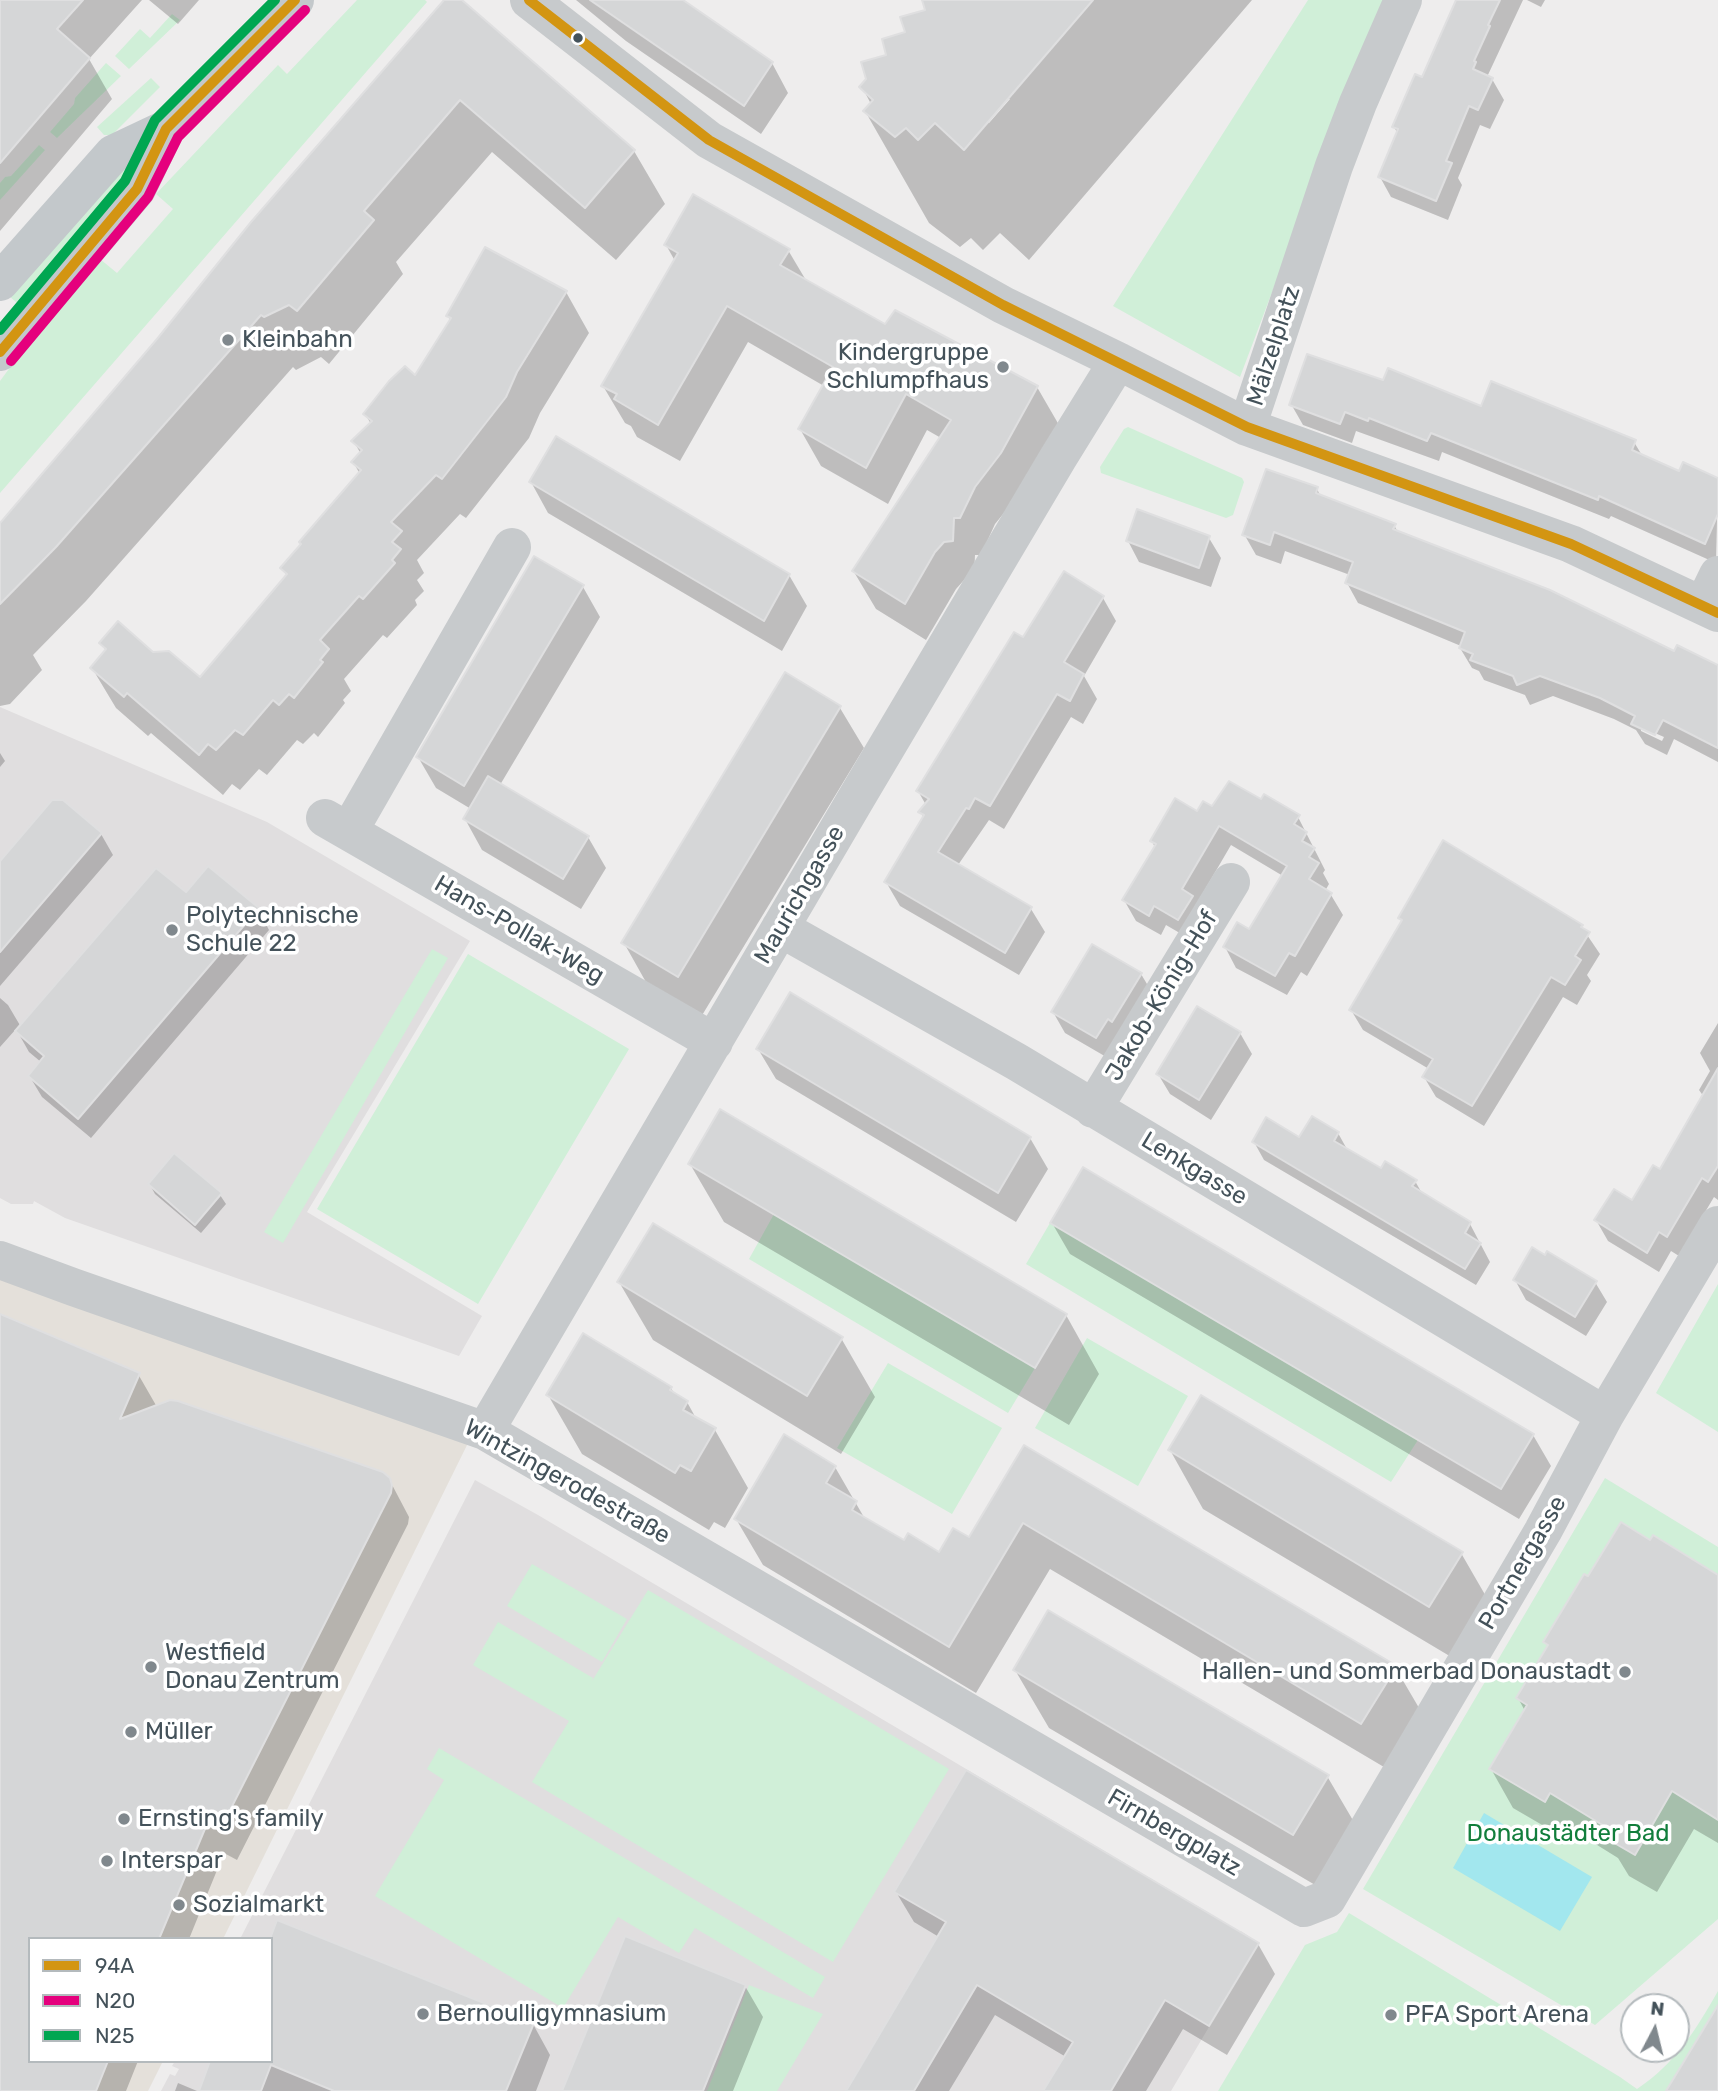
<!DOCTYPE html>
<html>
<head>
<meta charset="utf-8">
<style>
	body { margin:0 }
	#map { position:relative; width:1718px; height:2091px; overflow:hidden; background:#eeeded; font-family:Rubik,sans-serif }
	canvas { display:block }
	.legend { position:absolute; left:28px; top:1937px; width:245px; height:126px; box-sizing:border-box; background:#fff; border:2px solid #b4babd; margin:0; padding:9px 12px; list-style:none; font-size:21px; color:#44525a }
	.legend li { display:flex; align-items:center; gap:14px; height:35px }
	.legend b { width:35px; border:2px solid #b4babd }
	.north { position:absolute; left:1620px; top:1993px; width:70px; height:70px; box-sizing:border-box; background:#fff; border:2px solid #b4babd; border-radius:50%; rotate:7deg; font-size:19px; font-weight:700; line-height:28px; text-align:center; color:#44525a }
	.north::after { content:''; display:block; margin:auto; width:24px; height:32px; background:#80888d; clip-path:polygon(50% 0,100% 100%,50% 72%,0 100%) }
</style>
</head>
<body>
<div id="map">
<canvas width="1718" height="2091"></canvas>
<ul class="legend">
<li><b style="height:9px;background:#d39512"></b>94A</li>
<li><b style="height:9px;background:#e5007d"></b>N20</li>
<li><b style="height:9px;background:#00a651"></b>N25</li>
</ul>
<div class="north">N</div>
</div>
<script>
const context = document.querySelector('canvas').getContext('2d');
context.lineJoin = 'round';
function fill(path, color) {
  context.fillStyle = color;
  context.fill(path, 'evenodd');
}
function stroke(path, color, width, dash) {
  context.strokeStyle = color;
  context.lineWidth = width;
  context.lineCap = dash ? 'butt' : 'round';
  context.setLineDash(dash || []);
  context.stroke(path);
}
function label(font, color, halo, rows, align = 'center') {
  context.font = font + ' Rubik,sans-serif';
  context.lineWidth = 7;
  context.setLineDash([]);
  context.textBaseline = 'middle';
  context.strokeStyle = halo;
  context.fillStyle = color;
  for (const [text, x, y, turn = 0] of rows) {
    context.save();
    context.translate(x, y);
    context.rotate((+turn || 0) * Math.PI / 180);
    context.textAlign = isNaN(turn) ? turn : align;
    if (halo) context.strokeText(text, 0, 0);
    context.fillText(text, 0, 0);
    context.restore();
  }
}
fill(new Path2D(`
	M0,1242L471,1437L223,1939H30V2061H163L148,2091H0Z`), '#e4e0da');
fill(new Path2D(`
	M0,707L267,822L470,941L307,1212L482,1316L459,1356L65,1218L34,1201L33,1204H11L0,1198Z
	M475,1480L538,1515L1214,1916L1211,1924L1236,1939L1241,1931L1259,1943L1171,2091H161L170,2074L175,2076L179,2069L172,2066L175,2061H271V1939H240Z`), '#e0dedf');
fill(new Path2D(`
	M357,0H425L427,2L0,493V381L37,331L100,259L117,273L173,209L156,194L278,65L287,74Z
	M1308,0H1389L1348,91L1240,377L1113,306Z
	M172,14L180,20L129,69L115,56L140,29L150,38Z
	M106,63L121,76L57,138L50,132L74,104L75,98Z
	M151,78L160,87L112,135H104L97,127Z
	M39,145L45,150L0,200V183L5,177L11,176Z
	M125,165L134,168L17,303L8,295Z
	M1128,427L1242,478L1244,482L1233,515L1226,518L1101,473L1100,467L1124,429Z
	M432,949L448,958L283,1243L264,1232Z
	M468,954L629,1049L478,1304L317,1209Z
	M774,1214L1035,1368L1008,1413L749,1259Z
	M1050,1223L1418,1440L1391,1482L1026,1264Z
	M1718,1284V1432L1656,1393Z
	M1087,1338L1188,1396L1138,1486L1035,1428Z
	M888,1363L1002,1428L952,1514L837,1448Z
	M1605,1478L1718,1547V1919L1595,2025L1363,1889Z
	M532,1564L627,1619L602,1662L507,1606Z
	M648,1590L949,1769L833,1962L532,1782L569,1721L473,1665L498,1622L593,1678L592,1681Z
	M439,1748L825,1977L813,1998L695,1928L679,1953L618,1917L563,2008L375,1896L444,1780L427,1769Z
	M1349,1913L1620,2077L1637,2089C1676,2063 1695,2031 1718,1991V2091H1218L1305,1945L1337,1932Z
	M749,1985L823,2014L777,2091H707Z`), '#d0efd8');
fill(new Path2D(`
	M1484,1813L1592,1877L1560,1931L1453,1868Z`), '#a2e7ee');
fill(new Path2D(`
	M0,0H142L89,59L112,99L0,231Z
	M149,0H199L178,24Z
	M447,0H460L634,151L665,204L616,260L492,152L396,262L403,274L329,364L321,357L296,370L293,367L86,601L33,655L42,670L10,704L0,706V526Z
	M576,0H680L772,63L788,93L761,134L626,41Z
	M924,0H1252L1029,260L1000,233L983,250L971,238L960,247L929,223L865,111L871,104L862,87L927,11ZM1005,99H1010L989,123L987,121Z
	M1458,0H1523L1487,77L1492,79L1504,100L1490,129L1480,125L1458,178L1462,185L1448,220L1391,197L1380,177L1398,134L1394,127L1423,79Z
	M1527,0H1545L1541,7Z
	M666,245L788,250L807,282L885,327L895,312L1037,387L1059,425L1022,491L995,524L981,555H975L974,578L965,579L956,589L926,640L876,609L854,572L941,438L927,430L888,504L821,466L800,429L824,386L748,342L680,461L637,437L631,426L625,423L603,386L675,261Z
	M566,292L589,333L540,413L529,438L466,518L460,514L417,560L424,573L417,580L424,591L415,600L417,605L387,638L383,635L344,679L351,691L343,700L345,703L318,737L314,733L303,744L297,740L267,775L259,769L240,790L232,784L223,795L151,733L148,736L116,708L92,668L106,651L101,643L152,654L200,679L287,576L282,568L360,474L353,462L361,454L354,442L371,424L365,414L415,377L451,321L448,316Z
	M1384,383L1482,408L1634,442L1643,457L1679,473L1718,479L1716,563L1611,516L1609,519L1442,452L1439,461L1356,431L1352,443L1303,425L1291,404Z
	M531,482L789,575L807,606L782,651L548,513Z
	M1317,489L1321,497L1394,525L1399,534L1675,653L1718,668V762L1674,739L1667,755L1645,744L1636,730L1614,719L1553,696L1530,705L1525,695L1484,680L1479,671L1472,668L1460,648L1461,646L1358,603L1347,583L1350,575L1285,551L1281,564L1256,555L1244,534ZM1641,727L1664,737L1662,741L1641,731Z
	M1209,538L1221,558L1211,587L1139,562L1128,541Z
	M583,587L600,617L500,785L588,837L606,868L581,909L482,850L465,819L471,809L436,788L418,757Z
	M1103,598L1116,621L1084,676L1097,699L1083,724L1071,717L1004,829L989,820L958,865L1031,909L1045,932L1019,975L900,906L886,882L924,819L921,812L926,805L918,791L1024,640Z
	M786,675L840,708L864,748L701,1017L647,984L624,943Z
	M0,753L5,761L0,767Z
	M62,801L101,834L113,855L0,986V863Z
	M1262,801L1298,817L1325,870L1323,873L1329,884L1325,891L1331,895L1343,915L1307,976L1301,972L1287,995L1236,968L1225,947L1250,932L1283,876L1231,845L1196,905L1190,939L1166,925L1161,935L1136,921L1124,900L1155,848L1152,841L1197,813L1212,808Z
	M186,894L258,909L269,930L91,1138L42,1097L30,1077L41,1062L29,1052L16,1029L0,1047V998L8,1005L21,1027Z
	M1400,918L1581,926L1600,954L1587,975L1591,981L1577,1005L1563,997L1484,1126L1436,1097L1424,1077L1429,1069L1363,1030L1351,1010L1403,923Z
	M1141,974L1153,994L1108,1058L1065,1033L1053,1012Z
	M1718,1023V1200L1714,1197L1679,1256L1671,1251L1659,1272L1608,1241L1596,1220L1633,1203L1660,1171L1704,1097L1699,1090L1710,1071L1700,1053Z
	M1240,1033L1252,1054L1211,1120L1170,1094L1158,1074Z
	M758,1049L1030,1138L1048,1169L1016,1222L776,1079Z
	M1338,1133L1348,1151L1382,1170L1415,1181L1423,1195L1470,1224L1490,1262L1476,1285L1264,1160L1254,1142L1300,1139Z
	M690,1164L1066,1315L1099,1374L1069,1425L724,1222Z
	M150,1185L220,1195L226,1204L201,1233L155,1194Z
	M1052,1223L1533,1435L1551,1466L1519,1519L1070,1254Z
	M1515,1280L1595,1282L1607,1302L1586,1336L1526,1300Z
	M619,1282L841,1338L875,1397L841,1454L653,1340Z
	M0,1316L138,1374L157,1407L389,1479L409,1517L408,1524L237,1860L224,1853L189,1939H30V2061H138L126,2091H0Z
	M671,1388L675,1395L687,1402L697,1420L715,1430L748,1488L725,1528L714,1522L709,1530L582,1454L548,1395Z
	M1025,1447L1395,1667L1422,1713L1389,1770L1050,1569L976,1693L763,1565L736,1519L835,1467L865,1519L904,1542L940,1555L970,1540Z
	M1170,1450L1461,1553L1495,1612L1463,1664L1203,1509Z
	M1651,1543L1718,1577V1843L1694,1829L1657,1892L1629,1876L1618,1858L1573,1830L1568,1840L1513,1808L1491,1769L1525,1711L1518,1698L1548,1647L1545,1642L1589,1578Z
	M1015,1670L1327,1776L1361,1834L1327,1892L1049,1728Z
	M896,1892L1258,1944L1275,1974L1227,2055L1183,2029L1146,2091H1045L1066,2057L995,2015L949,2091H848L939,1937L914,1922Z
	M745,1986L763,2017L733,2091H564Z
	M533,2024L550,2055L536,2091H200L271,2061Z
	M178,2083L197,2091H175Z`), '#0003');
const building = new Path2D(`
	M0,0H83L57,29L90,58L0,163Z
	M444,0H462L635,150L585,208L460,100L364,211L374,220L297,311L289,305L264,317L261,315L56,547L0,604V523L157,339L251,222Z
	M590,0H683L773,62L744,106Z
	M922,0H1093L964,150L935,123L918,140L906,128L895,137L863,111L873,100L859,87L866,79L861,62L886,55L882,39L905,32L900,17L925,10Z
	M1456,0H1500L1488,25L1490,26L1474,61L1476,62L1473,69L1493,78L1478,110L1469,106L1446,161L1452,163L1436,201L1378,177L1398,129L1392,127L1415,74L1422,77Z
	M693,194L790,249L780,265L885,324L895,310L1038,386L1001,453L975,487L960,518H954L953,541L944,542L935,552L905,604L852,571L951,420L906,394L866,468L798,429L833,367L727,306L658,425L614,399L617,394L601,386L678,253L664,245Z
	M485,247L567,291L517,372L506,397L442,479L436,475L391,522L402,531L392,542L401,549L392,560L395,563L363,599L359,596L320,640L329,649L320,660L323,662L294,698L289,694L279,705L273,700L243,735L235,730L216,750L208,744L199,755L127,693L124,697L90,668L106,649L99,643L118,621L153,652L169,651L200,677L287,574L280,568L301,544L299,542L361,470L351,462L362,450L351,441L372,421L363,414L389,381L405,366L415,375L451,318L446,316Z
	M1307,354L1383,380L1388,368L1481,406L1491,381L1636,440L1632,450L1679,471L1683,462L1718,478V514L1705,544L1599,496L1598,500L1431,433L1427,441L1369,418L1368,421L1345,412L1340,424L1289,405Z
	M556,436L790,574L764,621L529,482Z
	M1266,469L1318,487L1316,493L1396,524L1393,529L1550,590L1674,651L1677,645L1718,665V748L1663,720L1655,735L1631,724L1635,716L1600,698L1540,676L1517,685L1513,676L1470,660L1473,654L1459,648L1465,632L1345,583L1353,562L1274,532L1270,545L1242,535Z
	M1137,509L1210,536L1199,568L1126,541Z
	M534,556L584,585L464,786L416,757Z
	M1064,571L1104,596L1064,662L1084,674L1070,701L1057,694L990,806L975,798L969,809L966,808L938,852L1032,907L1005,953L884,882L924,815L918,812L929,799L916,791L1014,632L1023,637Z
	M785,672L841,706L678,977L621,943Z
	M488,776L589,836L563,879L463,819Z
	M1229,781L1261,799L1264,794L1300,815L1294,824L1307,832L1302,841L1315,848L1309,857L1319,863L1309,879L1332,893L1295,956L1289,953L1275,976L1223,947L1237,922L1249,929L1287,866L1219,826L1182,889L1193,896L1178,920L1154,906L1149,916L1122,900L1156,844L1150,841L1175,798L1197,811L1203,801L1212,806Z
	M52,800H63L102,833L0,952V861Z
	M1443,840L1583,925L1581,927L1590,932L1575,956L1581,960L1565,985L1551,977L1472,1106L1422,1077L1433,1059L1349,1010L1402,920L1398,918Z
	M208,866L259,908L78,1119L28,1076L44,1056L15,1031L156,868L186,892Z
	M1092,944L1142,973L1112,1022L1108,1019L1096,1038L1051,1012Z
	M790,992L1031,1137L998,1193L756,1049Z
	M1197,1006L1241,1032L1199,1100L1156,1074Z
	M1718,1068V1166L1708,1182L1702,1178L1667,1237L1659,1232L1647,1253L1594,1220L1614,1189L1632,1200L1653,1165L1660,1169Z
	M720,1109L1067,1314L1035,1368L688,1164Z
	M1312,1116L1339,1132L1334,1141L1381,1168L1385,1161L1417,1180L1412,1186L1471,1222L1465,1233L1481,1243L1465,1269L1252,1142L1266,1117L1299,1137Z
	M174,1153L222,1193L195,1225L148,1184Z
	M1083,1167L1534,1434L1501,1489L1050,1223Z
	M653,1223L843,1337L807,1396L617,1282Z
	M1532,1247L1545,1255L1547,1251L1597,1281L1575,1317L1513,1280Z
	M0,1314L140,1373L120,1419L170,1400L178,1401L383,1472L390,1478L392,1485L391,1493L220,1830L207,1824L159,1939H30V2061H108L96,2091H0Z
	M583,1333L672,1387L670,1390L688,1401L683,1410L716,1428L691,1471L680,1465L675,1473L546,1395Z
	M1201,1395L1463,1552L1429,1607L1168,1450Z
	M784,1434L836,1466L826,1483L857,1501L852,1510L904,1540L908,1533L939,1552L953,1528L969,1537L1024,1445L1397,1666L1361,1724L1023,1523L949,1647L734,1519Z
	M1621,1522L1650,1540L1653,1535L1718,1575V1820L1672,1791L1635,1855L1604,1837L1609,1829L1550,1793L1545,1802L1489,1769L1527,1705L1516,1698L1548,1645L1543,1642L1584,1574L1588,1576Z
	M1048,1610L1329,1775L1293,1835L1013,1670Z
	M966,1770L1259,1943L1209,2026L1165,2000L1111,2091H1043L1073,2042L977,1985L914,2091H846L946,1922L894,1892Z
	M277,1920L534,2023L506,2091H334L271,2065L261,2091H199L210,2061H271V1936Z
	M625,1936L746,1985L703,2091H562Z
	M1718,2005V2091H1666Z`);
fill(building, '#d5d6d7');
stroke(building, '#dfdfe0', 2);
stroke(new Path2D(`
	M529,0L709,140L1003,305L1118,361L1247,427L1571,544L1718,613
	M1247,427L1334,166L1358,103L1403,0
	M1703,606L1718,575
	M325,818L714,1042
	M349,831L512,547
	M780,928L1017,1062L1605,1415
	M1093,1109L1231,882
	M0,1260L73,1287L485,1431L1304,1908L1327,1899L1543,1531L1605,1415L1718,1225
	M485,1431L857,797L1058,458L1118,361`), '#c7cacc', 38);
stroke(new Path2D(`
	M0,282L113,154L166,129
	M0,352L137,189L166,129L295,0`), '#c3c8cb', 38);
stroke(new Path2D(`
	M529,0L709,140L1003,305L1247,427L1571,544L1718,613
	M0,352L137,189L166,129L295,0`), '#d39512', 10);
stroke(new Path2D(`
	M11,361L148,197L178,137L305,10`), '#e5007d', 10);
stroke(new Path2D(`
	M0,330L125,181L155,120L275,0`), '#00a651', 10);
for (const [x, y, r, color] of [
	[578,38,6,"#44525a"],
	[228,340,7,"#80888d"],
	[1003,367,7,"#80888d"],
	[172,930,7,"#80888d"],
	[151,1667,7,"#80888d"],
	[1625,1672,7,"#80888d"],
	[131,1732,7,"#80888d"],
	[124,1819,7,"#80888d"],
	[107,1861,7,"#80888d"],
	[179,1905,7,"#80888d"],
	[423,2014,7,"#80888d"],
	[1391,2015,7,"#80888d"]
]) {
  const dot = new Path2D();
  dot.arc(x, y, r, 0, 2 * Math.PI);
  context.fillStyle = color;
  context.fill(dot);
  stroke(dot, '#fff', 2.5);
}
label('24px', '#44525a', '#fff', [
	["Kleinbahn",242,340],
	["Kindergruppe",989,353,"right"],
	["Schlumpfhaus",989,381,"right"],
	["Polytechnische",186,916],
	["Schule 22",186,944],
	["Westfield",165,1653],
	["Donau Zentrum",165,1681],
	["Hallen- und Sommerbad Donaustadt",1611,1672,"right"],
	["Müller",145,1732],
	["Ernsting's family",138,1819],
	["Interspar",121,1861],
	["Sozialmarkt",193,1905],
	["Bernoulligymnasium",437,2014],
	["PFA Sport Arena",1405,2015]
], 'left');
label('24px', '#44525a', '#fff', [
	["Mälzelplatz",1274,346,-72],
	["Maurichgasse",800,895,-60],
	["Hans-Pollak-Weg",519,930,30],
	["Jakob-König-Hof",1162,996,-59],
	["Lenkgasse",1194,1169,31],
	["Wintzingerodestraße",567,1482,29],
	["Portnergasse",1523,1563,-60],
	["Firnbergplatz",1174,1833,30]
]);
label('24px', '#127e3c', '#fff', [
	["Donaustädter Bad",1568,1834]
]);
</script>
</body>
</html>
